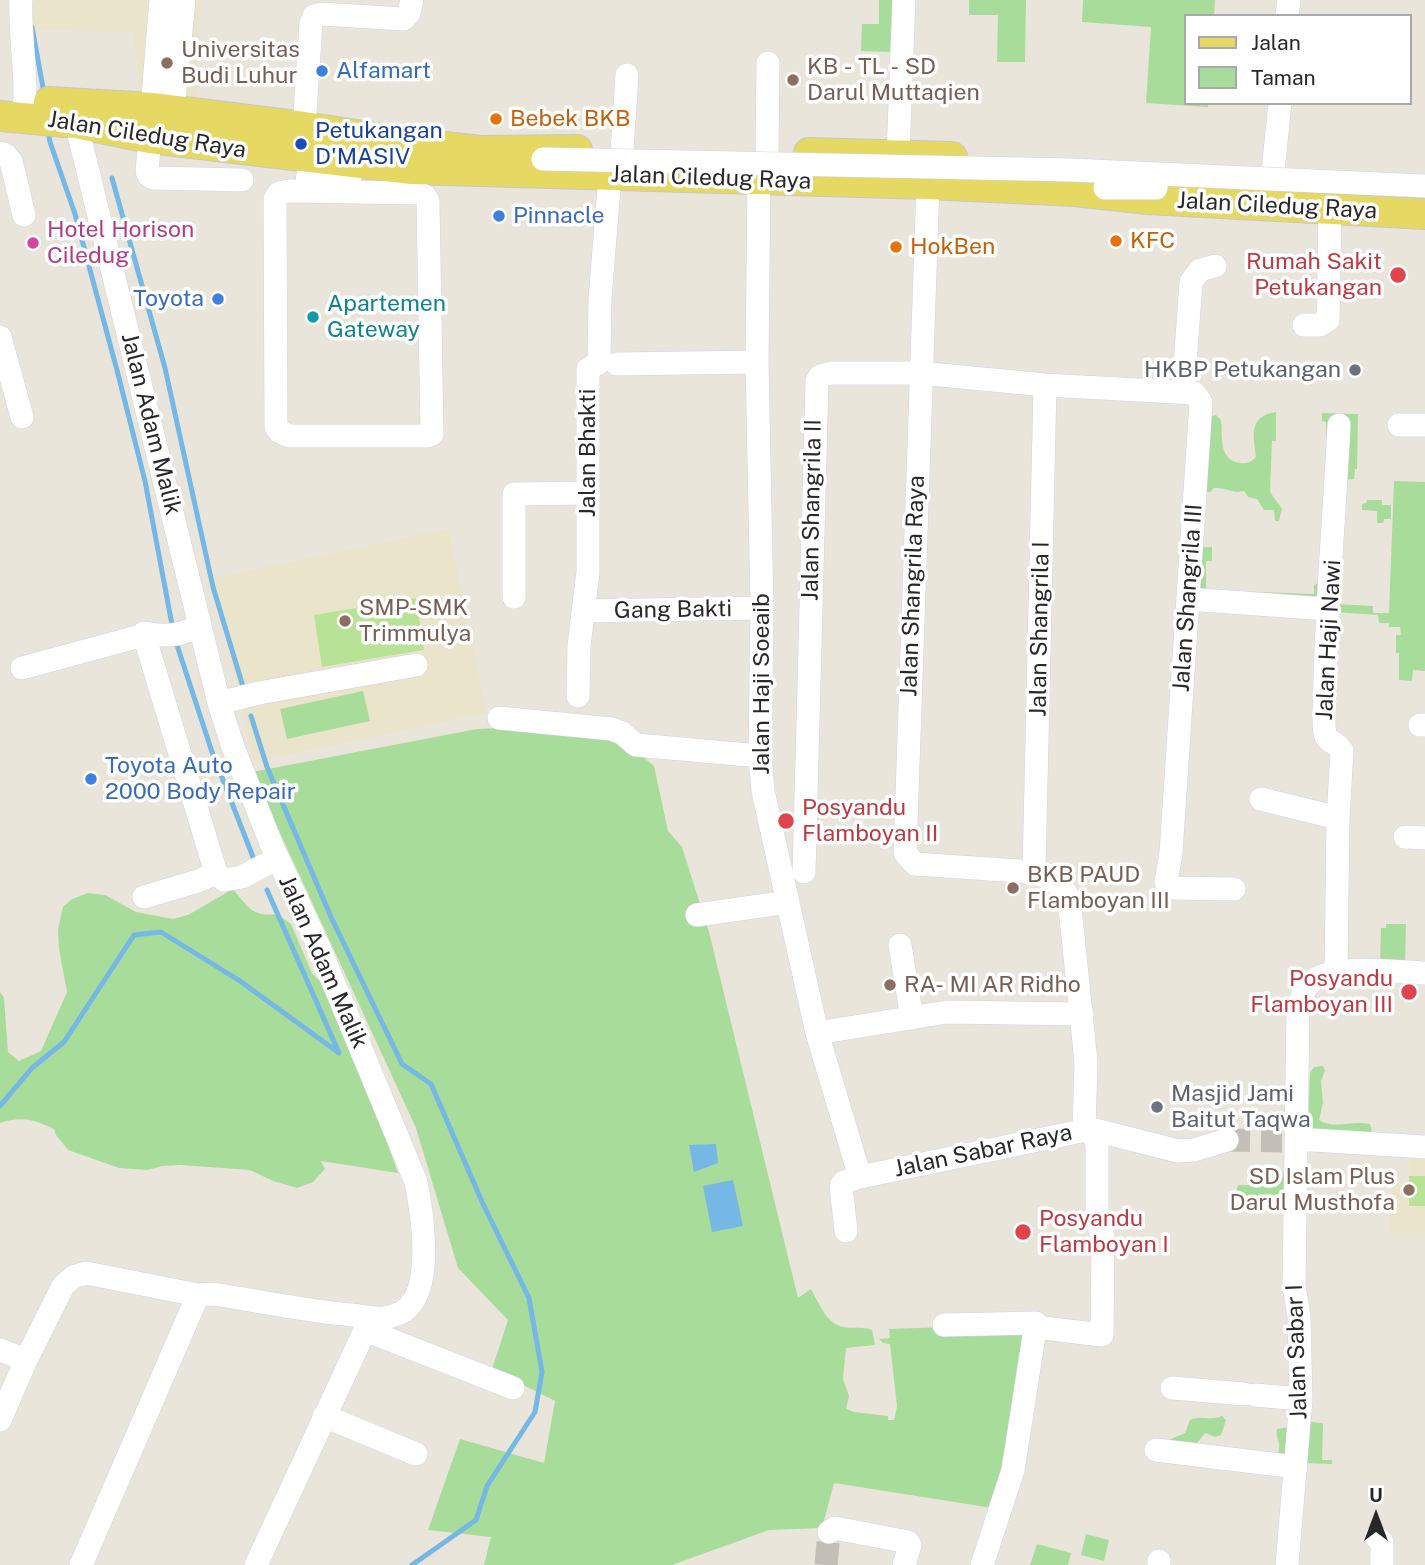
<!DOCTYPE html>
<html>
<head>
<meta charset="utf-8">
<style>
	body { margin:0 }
	#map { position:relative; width:1425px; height:1565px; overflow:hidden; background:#eae5db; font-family:"Public Sans",sans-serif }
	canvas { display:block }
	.legend { position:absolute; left:1184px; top:14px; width:228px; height:91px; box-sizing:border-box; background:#fff; border:2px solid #a9a9a9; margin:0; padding:9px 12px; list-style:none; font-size:21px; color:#282828 }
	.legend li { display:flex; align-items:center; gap:14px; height:35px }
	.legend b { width:35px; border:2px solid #a9a9a9 }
	.north { position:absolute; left:1341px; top:1481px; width:70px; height:70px; -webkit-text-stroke:5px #fff; paint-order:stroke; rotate:0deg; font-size:19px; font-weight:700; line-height:28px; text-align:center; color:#282828 }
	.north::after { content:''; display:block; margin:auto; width:24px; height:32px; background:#282828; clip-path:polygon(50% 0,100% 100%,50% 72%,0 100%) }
</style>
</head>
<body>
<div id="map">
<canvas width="1425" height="1565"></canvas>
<ul class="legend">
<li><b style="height:9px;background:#e5d964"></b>Jalan</li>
<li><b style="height:19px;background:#a8dc9b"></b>Taman</li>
</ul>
<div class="north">U</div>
</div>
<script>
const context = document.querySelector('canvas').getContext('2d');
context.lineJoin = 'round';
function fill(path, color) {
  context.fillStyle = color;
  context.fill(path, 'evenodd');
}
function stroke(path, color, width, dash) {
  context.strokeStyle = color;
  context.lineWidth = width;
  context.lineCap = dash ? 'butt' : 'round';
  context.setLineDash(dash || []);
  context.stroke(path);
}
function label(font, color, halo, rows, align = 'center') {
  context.font = font + ' "Public Sans",sans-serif';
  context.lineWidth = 7;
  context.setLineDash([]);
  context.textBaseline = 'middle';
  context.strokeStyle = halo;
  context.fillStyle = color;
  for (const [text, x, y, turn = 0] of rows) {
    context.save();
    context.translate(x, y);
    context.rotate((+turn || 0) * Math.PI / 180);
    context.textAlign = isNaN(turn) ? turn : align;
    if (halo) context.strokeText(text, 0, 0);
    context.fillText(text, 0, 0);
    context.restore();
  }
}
fill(new Path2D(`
	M28,0H200L197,99L139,94L134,33L27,29Z
	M448,529L487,713L253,762L214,578Z
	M1409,1153H1425V1233H1389V1203H1393V1184H1409Z`), '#eae4cb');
fill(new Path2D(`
	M879,0H893L892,52L861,51L862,24H879Z
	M969,0H1026L1025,62H997L998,15H969Z
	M1083,0H1215L1214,16H1185V103H1208V107L1146,103L1151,27L1082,22Z
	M1276,412V441H1272L1270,492L1282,509L1279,521H1275L1274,510H1264L1257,499L1248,497L1244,491C1233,494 1226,487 1214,488L1210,492H1206L1208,417L1216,415L1221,420C1223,436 1218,460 1240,463C1247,464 1251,462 1256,457C1254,438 1247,416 1276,412Z
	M1322,413L1358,414L1357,469H1355L1354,479L1344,480L1331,438H1326V422L1322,421Z
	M1394,481L1425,482V671L1413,670L1412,681L1399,680V653H1396V635H1401L1400,627H1389V623H1379L1378,615L1335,612L1336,604L1373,606V613H1389Z
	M1367,500H1382V505H1391V519H1384L1383,523H1377V511L1362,510V504L1366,503Z
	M1197,547H1212V561H1206V590L1314,594V585L1321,582L1320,599L1197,595Z
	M363,691L370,721L287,739L280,709Z
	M500,728L624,741L654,766L668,831L682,847L709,932L798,1298L811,1289C819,1303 826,1323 843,1327C853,1329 862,1326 872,1330L875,1345L846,1348L843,1379L849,1396L846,1409L854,1412L888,1416V1420H894L897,1406L890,1344L883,1343L879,1339L890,1338L889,1329L1034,1324L999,1509L834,1483L822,1528L769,1530L672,1565H484L491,1537L428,1530L460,1439L544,1463L555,1401L492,1369L508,1320L458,1268L416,1128L252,772L477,729Z
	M233,889C248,907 252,917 277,914L291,924L312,973L324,986L341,1031L357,1057L398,1173L321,1161L325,1169L313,1182L297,1188L273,1181L250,1170L180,1165L162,1166L148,1170L119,1168L68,1150L56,1135L54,1129C34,1119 21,1116 0,1123V992L4,998L8,1052L19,1061L41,1051L67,992L59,949L58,929L63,907L72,899L88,893L105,895L136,912L173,919L188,915Z
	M1386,924H1406L1405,965H1380L1381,928H1386Z
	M1323,1066L1325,1070L1321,1081L1323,1103L1319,1120C1336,1130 1352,1120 1370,1124L1372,1132L1369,1136L1308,1131L1310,1073L1314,1067Z
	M1285,1155L1286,1189L1281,1199L1259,1201V1198L1239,1196L1236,1192L1238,1185C1255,1186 1268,1185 1283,1177Z
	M1306,1411H1312L1311,1422L1323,1423L1322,1460H1332V1464L1303,1463Z
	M1222,1416L1226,1420L1221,1435L1215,1437L1205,1433L1192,1449L1170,1446L1171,1439L1185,1433L1190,1420C1200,1415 1211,1421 1222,1416Z
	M1290,1427L1288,1456L1278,1453C1282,1443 1275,1438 1277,1429Z
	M1086,1534L1109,1540L1104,1561L1081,1555Z
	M1037,1544L1071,1553L1068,1565H1030Z`), '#a8dc9b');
fill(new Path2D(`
	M416,598L424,650L322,667L314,615Z
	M1409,1176H1425V1206H1409Z`), '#b8e397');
fill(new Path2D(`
	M716,1144L718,1163L694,1172L689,1145Z
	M733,1180L743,1226L712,1232L703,1186Z`), '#75b7e5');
stroke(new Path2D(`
	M32,27L44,93
	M48,131L50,142L75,214L118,374L145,481L173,630
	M112,178L165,368L213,587L244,690
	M175,639L212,752L253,857
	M251,716L267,767L331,917L402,1064L431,1084L483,1204L529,1298L542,1372L535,1412L487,1486L476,1520L412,1565
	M0,1106L32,1068L64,1042L134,935L161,932L240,981L339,1053L267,890`), '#75b7e5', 5);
stroke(new Path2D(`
	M1227,1140L1282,1141
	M826,1565L829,1532`), '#c3bfb7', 23, [23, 11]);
const minor = new Path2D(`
	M21,0C19,39 29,80 23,117
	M1287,16L1289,0
	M152,108L161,0
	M173,111L184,0
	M304,127L311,23L314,16L321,14L404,19L409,13L412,0
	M150,138L147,171L149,176L153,178L242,180
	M622,151L627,75
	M0,153L6,155L11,161L24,215
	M767,153L768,63
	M898,155L904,0
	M1273,171L1280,103
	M759,179L757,362L762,608L760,756L763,791L817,1033L860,1177
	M928,184L905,853L915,864L1034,872C1048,878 1062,884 1069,898L1086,1062L1084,1130
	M289,191L419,193L425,196L428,201L432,434L427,436H290L280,432L276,427L275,199L279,193Z
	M306,191L308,174H351
	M1304,325H1320L1328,320L1330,210
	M0,337L22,417
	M617,364L757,362
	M1183,392L1191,282L1200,270L1215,266
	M1399,425H1425
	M514,597V494L589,493
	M1188,599L1326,609
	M584,611L762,608
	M144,635L216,873L198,881L144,897
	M22,668L144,635V633C165,637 181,636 200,625
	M578,696L579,646L588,572V369L599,363L600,299L610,175
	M219,703L259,693L416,665
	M499,718L612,729L622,733L636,745L760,756
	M1420,725H1425
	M1261,799L1338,818
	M1405,837L1425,838
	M804,872L817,381L820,376L831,373H920L1045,385L1194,393L1201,402L1171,853L1166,882L1173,888L1234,889
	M1034,872L1045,385
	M216,873L224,880L242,877L278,858
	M697,915L788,902
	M900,945L912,1018
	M1336,972L1338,818L1342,751C1331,735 1324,749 1324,719C1325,621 1334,523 1339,425
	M817,1033L947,1012L1082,1014
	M1296,1139L1425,1147
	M846,1231L841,1186L844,1182L860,1177L1091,1129L1178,1151L1194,1150L1227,1140
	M944,1325L1036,1323L1013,1470L982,1565
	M1035,1327L1102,1335L1103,1236L1097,1223V1144L1091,1129
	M365,1330L513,1388
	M0,1350L26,1360
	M1172,1388L1244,1394
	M1255,1395L1301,1399
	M324,1416L416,1454
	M0,1420L26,1360L63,1286L73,1277L86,1273L198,1295L213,1294C259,1301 305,1311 352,1315C362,1316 374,1319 384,1318C390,1317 399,1314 404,1311C435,1289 422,1213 416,1182L318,945L272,846L233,747L219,703L76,123
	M1156,1450L1296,1467
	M829,1532L835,1528L908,1542L910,1545L904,1565
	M1376,1537L1382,1542V1565
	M81,1565L198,1295
	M256,1565L365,1330V1317
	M1159,1565V1561
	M1287,1565L1301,1399L1299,1316L1294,1285L1298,1008C1301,1000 1303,989 1310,983C1330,963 1397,972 1425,973`);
const major = new Path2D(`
	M49,102L152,108L304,127L408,143L480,151L577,150
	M0,116L76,123L150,138L412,169L928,184L1075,191L1148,199L1425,214
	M809,153L952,157`);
stroke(minor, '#d0d1e0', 24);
stroke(major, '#c7c7c7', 32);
stroke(minor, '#fff', 23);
stroke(major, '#e5d964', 30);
const minorBridge = new Path2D(`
	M543,159L1072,170L1425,186
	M1105,188H1156`);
stroke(minorBridge, '#d0d1e0', 24, []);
stroke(minorBridge, '#fff', 23);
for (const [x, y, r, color] of [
	[167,63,7,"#8d6e63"],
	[322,71,7,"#3f7fe0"],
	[793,80,7,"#8d6e63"],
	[496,119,7,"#e8710a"],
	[301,144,7,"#1a4fb4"],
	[499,216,7,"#3f7fe0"],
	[1116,241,7,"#e8710a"],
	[33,243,7,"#d1479c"],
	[896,247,7,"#e8710a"],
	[1398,275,9,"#e0444e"],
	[218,299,7,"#3f7fe0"],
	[313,317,7,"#0f9aa8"],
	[1355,370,7,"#6b7280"],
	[345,621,7,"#8d6e63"],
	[91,779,7,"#3f7fe0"],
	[786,821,9,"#e0444e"],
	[1013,888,7,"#8d6e63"],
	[890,985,7,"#8d6e63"],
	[1409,992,9,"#e0444e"],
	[1157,1107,7,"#6b7280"],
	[1409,1190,7,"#8d6e63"],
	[1023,1232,9,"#e0444e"]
]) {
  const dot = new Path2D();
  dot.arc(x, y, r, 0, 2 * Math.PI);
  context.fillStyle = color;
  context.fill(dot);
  stroke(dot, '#fff', 2.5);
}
label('23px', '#785e54', '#fff', [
	["Universitas",181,50],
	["Budi Luhur",181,76],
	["KB - TL - SD",807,67],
	["Darul Muttaqien",807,93],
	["SMP-SMK",359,608],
	["Trimmulya",359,634],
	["BKB PAUD",1027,875],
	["Flamboyan III",1027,901],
	["RA- MI AR Ridho",904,985],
	["SD Islam Plus",1395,1177,"right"],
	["Darul Musthofa",1395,1203,"right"]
], 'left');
label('23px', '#366cbe', '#fff', [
	["Alfamart",336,71],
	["Pinnacle",513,216],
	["Toyota",204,299,"right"],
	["Toyota Auto",105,766],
	["2000 Body Repair",105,792]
], 'left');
label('23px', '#c56008', '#fff', [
	["Bebek BKB",510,119],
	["KFC",1130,241],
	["HokBen",910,247]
], 'left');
label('23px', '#164399', '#fff', [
	["Petukangan",315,131],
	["D'MASIV",315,157]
], 'left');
label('23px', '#282828', '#fff', [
	["Jalan Ciledug Raya",147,135,9],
	["Jalan Ciledug Raya",711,178,2],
	["Jalan Ciledug Raya",1277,206,3],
	["Jalan Adam Malik",151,424,76],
	["Jalan Bhakti",588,453,-90],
	["Jalan Shangrila II",812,510,-89],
	["Jalan Shangrila Raya",913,586,-88],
	["Jalan Shangrila III",1188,598,-86],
	["Gang Bakti",673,610,-1],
	["Jalan Shangrila I",1040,629,-89],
	["Jalan Haji Nawi",1329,640,-87],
	["Jalan Haji Soeaib",762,684,-90],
	["Jalan Adam Malik",323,962,66],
	["Jalan Sabar Raya",983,1151,-12],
	["Jalan Sabar I",1297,1352,-92]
]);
label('23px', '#b23c85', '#fff', [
	["Hotel Horison",47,230],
	["Ciledug",47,256]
], 'left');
label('23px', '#be3a42', '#fff', [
	["Rumah Sakit",1382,262],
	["Petukangan",1382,288],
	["Posyandu",802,808,"left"],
	["Flamboyan II",802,834,"left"],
	["Posyandu",1393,979],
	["Flamboyan III",1393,1005],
	["Posyandu",1039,1219,"left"],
	["Flamboyan I",1039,1245,"left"]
], 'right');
label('23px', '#0d838f', '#fff', [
	["Apartemen",327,304],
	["Gateway",327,330]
], 'left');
label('23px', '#5b616d', '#fff', [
	["HKBP Petukangan",1341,370],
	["Masjid Jami",1171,1094,"left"],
	["Baitut Taqwa",1171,1120,"left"]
], 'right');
</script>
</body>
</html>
